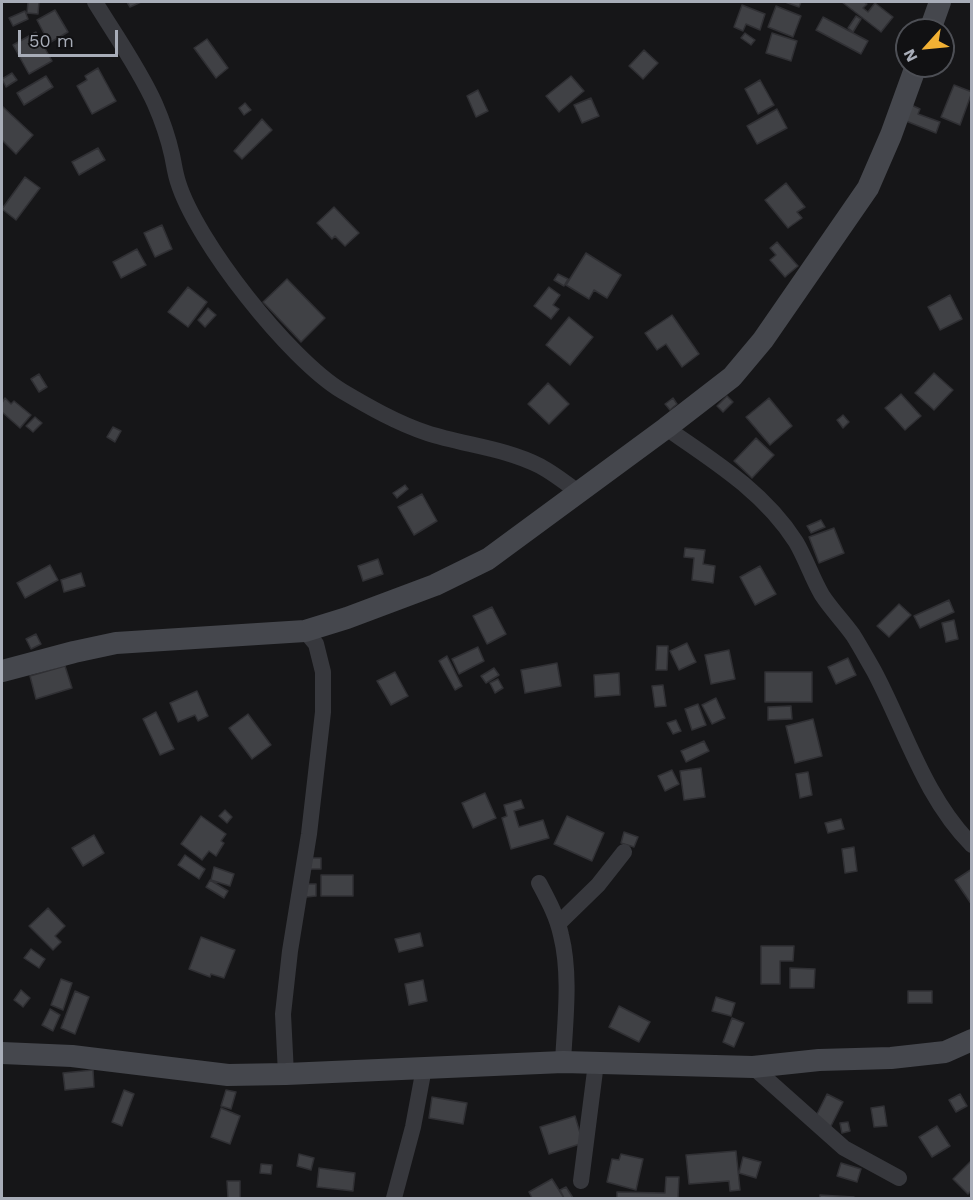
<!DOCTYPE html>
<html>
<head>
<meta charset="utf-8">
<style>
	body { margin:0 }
	#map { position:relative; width:973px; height:1200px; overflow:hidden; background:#161618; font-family:"Work Sans",sans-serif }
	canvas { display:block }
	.frame { position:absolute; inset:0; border:3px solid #a8adb8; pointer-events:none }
	.north { position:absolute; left:895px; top:18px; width:60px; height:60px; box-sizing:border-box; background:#111113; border:2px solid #4d4f55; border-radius:50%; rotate:243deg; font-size:16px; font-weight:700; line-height:24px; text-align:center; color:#a8adb8 }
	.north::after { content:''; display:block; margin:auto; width:21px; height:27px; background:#f2b134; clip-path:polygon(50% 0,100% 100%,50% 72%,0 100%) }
	.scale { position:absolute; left:18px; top:30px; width:100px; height:27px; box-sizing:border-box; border:3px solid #a8adb8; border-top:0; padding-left:8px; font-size:18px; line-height:21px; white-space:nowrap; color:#a8adb8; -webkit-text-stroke:4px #111113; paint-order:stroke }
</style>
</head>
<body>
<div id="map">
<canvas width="973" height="1200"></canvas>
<div class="frame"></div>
<div class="north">N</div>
<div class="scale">50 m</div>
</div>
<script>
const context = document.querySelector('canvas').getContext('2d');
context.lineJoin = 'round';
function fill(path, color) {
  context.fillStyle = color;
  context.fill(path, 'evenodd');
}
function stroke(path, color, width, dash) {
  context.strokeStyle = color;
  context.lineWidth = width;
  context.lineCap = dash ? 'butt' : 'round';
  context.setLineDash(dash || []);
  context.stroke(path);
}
const building = new Path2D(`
	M28,2H39L38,14L27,13Z
	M127,2H141L130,7Z
	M785,2H801L799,7Z
	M842,2H864L867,4L863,8L868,12L875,3L893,17L881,32Z
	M742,5L765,14L760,30L746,24L743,31L734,27Z
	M776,6L801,16L793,37L768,27Z
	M55,10L68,32L49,43L37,20Z
	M25,11L28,19L13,26L9,18Z
	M856,16L861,19L853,32L848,28Z
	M823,17L868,41L861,54L816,30Z
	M36,32L52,61L29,74L13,45Z
	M745,33L755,40L751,45L741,38Z
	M772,33L797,41L791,61L766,53Z
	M207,39L228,68L216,78L194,48Z
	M644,50L658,63L643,79L629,66Z
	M98,68L116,101L92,114L77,86L87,80L85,76Z
	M12,73L17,80L6,87L2,79Z
	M46,76L53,87L24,105L17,93Z
	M571,76L584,91L559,112L546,96Z
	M760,80L774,105L758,114L745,89Z
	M954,85L972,92L960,125L941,117Z
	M478,90L488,111L476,117L467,96Z
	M591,98L599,116L582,123L574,105Z
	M245,103L251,110L244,115L239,108Z
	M907,103L920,109L918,114L940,122L936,133L901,119Z
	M2,106L33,135L16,154L2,140Z
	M777,109L787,128L757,144L747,126Z
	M262,119L272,130L242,159L234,151Z
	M98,148L105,160L79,175L72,162Z
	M25,177L40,188L16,220L2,209Z
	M786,183L805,207L797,212L802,218L788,228L765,200Z
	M334,207L359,233L345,246L335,236L332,239L317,223Z
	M162,225L172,249L155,257L144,233Z
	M777,242L798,266L785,277L770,260L776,255L770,248Z
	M137,249L146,265L121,278L113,262Z
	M586,253L621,275L607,298L594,290L589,299L566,285Z
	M558,274L568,279L564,286L554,280Z
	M287,279L325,318L301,342L263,302Z
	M188,287L207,302L188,327L168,312Z
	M549,287L560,295L553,305L559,309L551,319L534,306Z
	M950,295L962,319L940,330L928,307Z
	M208,308L216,315L205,327L198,320Z
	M672,315L699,354L682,367L666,344L657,350L645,333Z
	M569,317L593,337L570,365L546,345Z
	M934,373L953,390L934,410L915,393Z
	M39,374L47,387L39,392L31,379Z
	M548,383L569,404L549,424L528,404Z
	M901,394L921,416L905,430L885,408Z
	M727,396L733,402L723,412L717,406Z
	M5,398L11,404L14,401L31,415L20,428L2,412V403Z
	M673,398L677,404L670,410L665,404Z
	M769,398L792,426L770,445L746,417Z
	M843,415L849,422L843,428L837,420Z
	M35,417L42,423L33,432L26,426Z
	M113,427L121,431L115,442L107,437Z
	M756,438L774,455L752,478L734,461Z
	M405,485L408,489L397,498L393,493Z
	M422,494L437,521L414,535L398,507Z
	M821,520L825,527L811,533L807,526Z
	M834,528L844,553L819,563L809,537Z
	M685,548L705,550L703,564L715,566L713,583L692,580L694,558L684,557Z
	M378,559L383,574L363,581L358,566Z
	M50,565L58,580L25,598L17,583Z
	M760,566L776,594L755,605L740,577Z
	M81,573L85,586L64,592L61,580Z
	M949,600L954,612L920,628L914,616Z
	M899,604L911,615L889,637L877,626Z
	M492,607L506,634L487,644L473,616Z
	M954,620L958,639L946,642L942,623Z
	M36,634L41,644L31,649L26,639Z
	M687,643L696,662L679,670L670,651Z
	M657,646H668L667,670H656Z
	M478,647L484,661L459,674L452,659Z
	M729,650L735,679L711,684L705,655Z
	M447,656L462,686L455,690L439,661Z
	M848,658L856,675L836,684L828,667Z
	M557,663L561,686L525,693L521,670Z
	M65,666L72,688L36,699L30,676Z
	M494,668L499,675L486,683L481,676Z
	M395,672L408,696L391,705L377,681Z
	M765,672H812V702H765Z
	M619,673L620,695L595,697L594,675Z
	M498,679L503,688L495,693L490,683Z
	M663,685L666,706L655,707L652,686Z
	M197,691L208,716L198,721L195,715L178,722L170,703Z
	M716,698L725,718L712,724L702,705Z
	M698,704L706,725L692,730L685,709Z
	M791,706L792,719L768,720V707Z
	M156,712L174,749L160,755L143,719Z
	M248,714L271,745L252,759L229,728Z
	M813,719L822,756L795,763L786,726Z
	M676,720L681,731L673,734L667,723Z
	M704,741L709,751L686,762L681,751Z
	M701,768L705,797L684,800L680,771Z
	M672,770L679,784L665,791L658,776Z
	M808,772L812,795L800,798L796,774Z
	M485,793L496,818L473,828L462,803Z
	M521,800L524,808L514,811L519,827L543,820L549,838L511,849L502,818L507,816L504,805Z
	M225,810L232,817L227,823L219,816Z
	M201,816L226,834L221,841L224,843L216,856L209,851L202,860L181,844Z
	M567,816L604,833L592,861L554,844Z
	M841,819L844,829L828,833L825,823Z
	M624,832L638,837L634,847L621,843Z
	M94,835L104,853L83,866L72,848Z
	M854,847L857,871L845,873L842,849Z
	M185,855L205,869L199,879L178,865Z
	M311,858H321V869H310Z
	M214,867L234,874L230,886L211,880Z
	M972,869V905L955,880Z
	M321,875H353V896H321Z
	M210,880L228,891L224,898L206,887Z
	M305,884H316V896L306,897Z
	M48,908L65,926L55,936L61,942L53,950L29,926Z
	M420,933L423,946L399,952L395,939Z
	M201,937L235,950L224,978L211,974L210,977L189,969Z
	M761,946H794L793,961H780V984H761Z
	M31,949L45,959L39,968L24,958Z
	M790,968L815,969L814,988H790Z
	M61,979L72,983L63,1010L51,1005Z
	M423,980L427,1001L409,1005L405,984Z
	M21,990L30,998L23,1007L14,1000Z
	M75,991L89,997L75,1034L61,1028Z
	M908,991H932V1003H908Z
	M716,997L735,1003L731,1016L712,1011Z
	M619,1006L650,1022L639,1042L609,1027Z
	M50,1009L60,1015L53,1031L42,1025Z
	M732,1018L744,1023L734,1047L723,1042Z
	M93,1070L94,1087L65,1090L63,1073Z
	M124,1090L134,1094L122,1126L112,1122Z
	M226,1090L236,1092L231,1109L221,1106Z
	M827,1094L843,1102L830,1128L814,1120Z
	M960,1094L967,1106L956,1112L949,1100Z
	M432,1097L467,1103L463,1124L429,1118Z
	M884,1106L887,1126L874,1127L871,1108Z
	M221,1108L240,1116L230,1144L211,1137Z
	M575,1116L583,1143L549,1154L540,1127Z
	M848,1122L850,1131L842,1133L840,1123Z
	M937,1126L950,1146L932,1157L919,1137Z
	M736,1151L740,1190L730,1191L729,1181L689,1184L686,1155Z
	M299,1154L314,1158L311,1170L297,1166Z
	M621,1154L643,1159L636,1190L607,1182L612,1159L619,1160Z
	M743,1157L761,1162L756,1178L739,1173Z
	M972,1160V1190L968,1194L953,1179Z
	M841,1163L861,1169L857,1182L837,1176Z
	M261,1164L272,1165L271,1174L260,1173Z
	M319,1168L355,1173L353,1191L317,1187Z
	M666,1177H679L678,1198H617V1192L665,1193Z
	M552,1179L564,1198H532L529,1192Z
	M227,1181H240V1198H228Z
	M566,1187L573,1198H564L560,1190Z
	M820,1195L854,1197V1198H820Z`);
fill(building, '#404145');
stroke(building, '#303034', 1.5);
stroke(new Path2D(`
	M95,2C114,33 140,70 155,104C162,120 168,137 172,155C174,164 175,173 178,182C196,241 289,359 342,391C369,407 397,423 427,433C464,445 505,448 540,466C553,473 566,483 578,492
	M666,428C714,461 764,492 796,542C806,559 812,578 822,595C831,609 843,621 853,635C860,646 867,659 874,671C905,729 924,797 972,845
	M539,883C548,900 557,916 561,935C571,975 565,1021 563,1062
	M558,924L598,885L624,852
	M753,1067L844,1148L899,1178
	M286,1074L283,1014L290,951L309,834L323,712V672L316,644L305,631
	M581,1181L596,1063
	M394,1198L413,1127L424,1068`), '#37383d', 16);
stroke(new Path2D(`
	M930,30L940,2
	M2,671L74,652L116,643L305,631L347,618L435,585L488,559L666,428L732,377L763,340L868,188L891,135L916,66
	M2,1053L72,1056L228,1075L286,1074L563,1062L753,1067L819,1060L891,1058L945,1052L972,1040`), '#45474d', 22);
</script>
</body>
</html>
